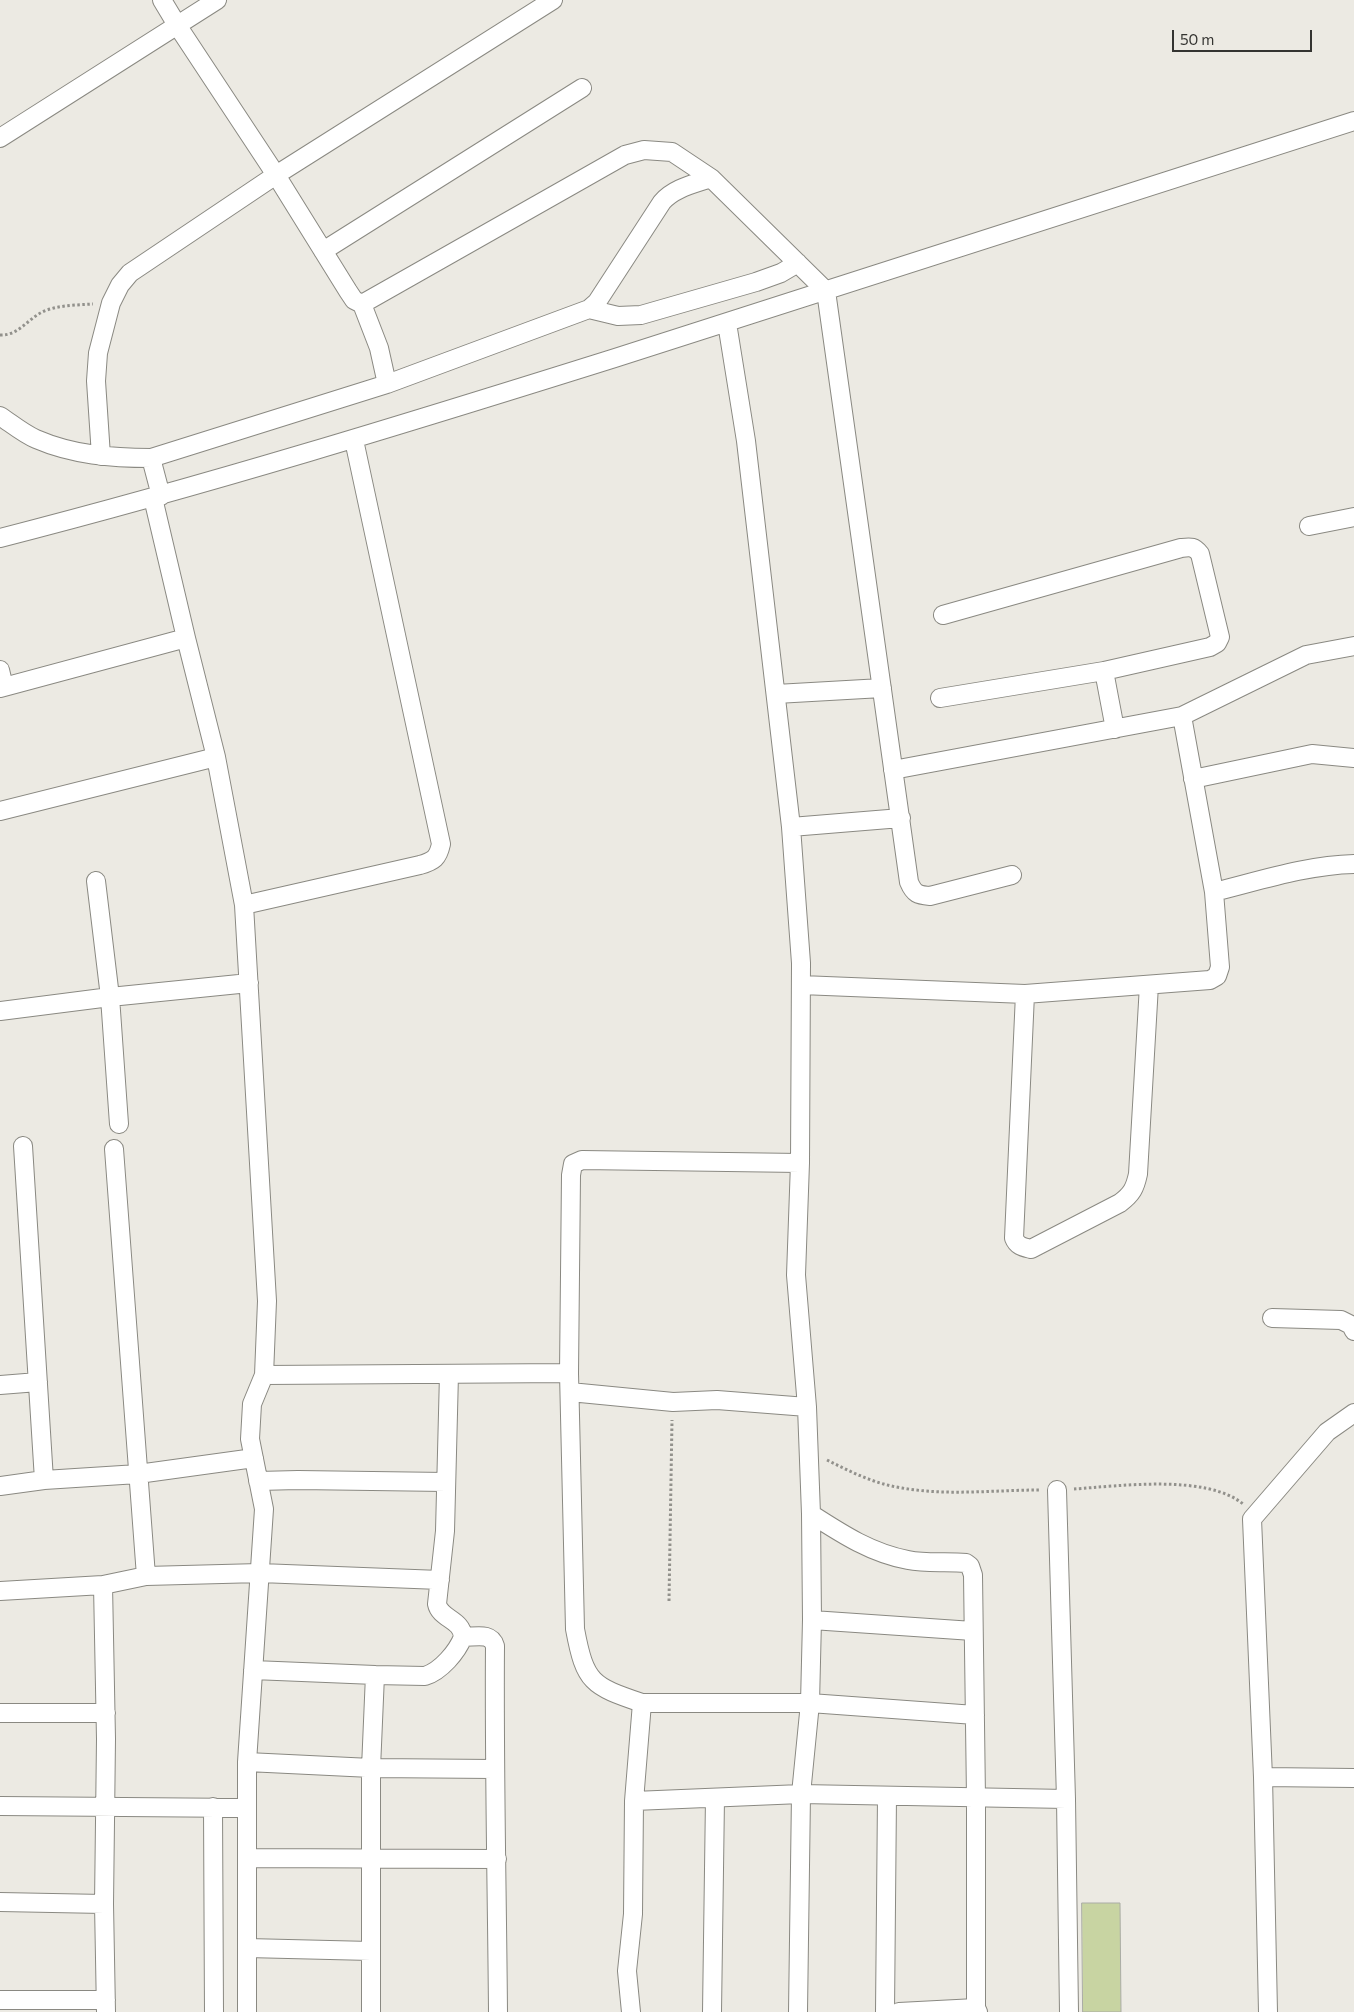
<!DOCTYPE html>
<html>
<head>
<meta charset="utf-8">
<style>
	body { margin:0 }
	#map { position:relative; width:1354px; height:2012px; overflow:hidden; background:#eceae3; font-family:Commissioner,sans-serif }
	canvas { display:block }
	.scale { position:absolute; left:1172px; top:30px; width:140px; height:22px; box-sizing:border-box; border:2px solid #343431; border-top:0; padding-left:6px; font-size:15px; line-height:18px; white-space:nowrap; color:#343431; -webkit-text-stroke:4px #eceae3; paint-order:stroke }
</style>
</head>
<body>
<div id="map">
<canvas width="1354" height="2012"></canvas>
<div class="scale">50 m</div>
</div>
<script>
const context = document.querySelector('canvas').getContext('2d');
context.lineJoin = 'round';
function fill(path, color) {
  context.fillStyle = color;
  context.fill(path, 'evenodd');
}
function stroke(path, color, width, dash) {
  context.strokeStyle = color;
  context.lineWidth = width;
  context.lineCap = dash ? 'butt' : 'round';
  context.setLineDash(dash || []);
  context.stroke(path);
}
const building = new Path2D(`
	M1082,1903H1120L1121,2012H1083Z`);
fill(building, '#c8d4a2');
stroke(building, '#aaaca5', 1);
const minor = new Path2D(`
	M162,0L177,25L276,175L348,291L354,300L362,304L625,155L644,150L672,152L711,178L826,291L909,882C914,894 918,895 930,896L1012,875
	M0,138L217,0
	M323,251L582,88
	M362,304L379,348L387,384
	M589,309L618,316L641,315L756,282L781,273L798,263
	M0,416C12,424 24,434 36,439C73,455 112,458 151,458L387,384L589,309L597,302L662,202C674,188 694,184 711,178
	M101,456L96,381L98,353L111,303L120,285L130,273L276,175L553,0
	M151,458L161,496
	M153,498L186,638L216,757L244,905L267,1301L264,1375L569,1373L571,1175L573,1164L582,1160L800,1163L801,963L791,827L746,441L727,323
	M1309,526L1354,517
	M0,538C207,485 411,422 615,358C862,280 1108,200 1354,121
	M943,615L1181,548C1190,547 1194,546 1200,554L1220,637L1217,643L1210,647L1104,671
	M0,670L4,687
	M0,688L186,638
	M776,694L882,688
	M940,698L1104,671L1115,729
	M1182,716L1306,655L1354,646
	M1193,779L1312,754L1354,758
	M0,811L216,757
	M791,827L901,818
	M96,881L110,997L119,1124
	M1214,892C1259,881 1307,865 1354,864
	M244,905L420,865C434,861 438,858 441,844L354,440
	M801,985L1025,994L1210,980L1217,976L1220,967L1214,892L1182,716L893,770
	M1025,994L1014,1238C1017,1246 1023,1247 1031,1249L1120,1203C1132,1194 1135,1188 1138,1174L1149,985
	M0,1011L110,997L249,983
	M23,1146L44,1480L138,1474L254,1458
	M1272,1318L1341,1320L1351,1325L1354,1331
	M569,1373L575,1629C585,1683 592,1686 642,1703
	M0,1385L38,1382
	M570,1392L673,1402L717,1400L807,1407
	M258,1481L298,1480L446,1482
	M0,1486L44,1480
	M1057,1490L1066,1799L1069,2012
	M811,1514C842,1534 871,1553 908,1560C927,1564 947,1561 966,1563L970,1566L973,1575L976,1798V2008L978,2012
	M146,1576L260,1573L440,1580
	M0,1591L103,1585
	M812,1620L973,1631
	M463,1637C476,1637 491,1632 495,1646C494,1768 497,1890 498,2012
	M253,1670L375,1675L371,1768V2012
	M375,1675L425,1676C441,1671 457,1652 463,1637C462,1619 440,1619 437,1604L445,1531L449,1374
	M0,1713H106
	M247,1762L371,1768L494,1769
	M1263,1777L1354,1778
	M634,1801L642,1703H810L975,1715
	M0,1806L247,1808
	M213,1807L214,2012
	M247,1858L497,1859
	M0,1902L104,1904
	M247,1948L371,1951
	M0,2000H106
	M106,2012L104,1904L106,1739L103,1585L146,1576L114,1149
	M247,2012V1762L264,1509L250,1439L252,1404L264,1375
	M631,2012L627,1971L633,1914L634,1801L801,1794L1066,1799
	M712,2012L715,1798
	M798,2012L801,1794L810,1703L812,1620L811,1514L807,1407L796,1275L800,1163
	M885,2012L887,1796
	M899,2012L976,2008
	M1268,2012L1263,1777L1252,1519L1327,1432L1354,1413`);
stroke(minor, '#8a8982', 20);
stroke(new Path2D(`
	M0,335C20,336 29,316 47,310C62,305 78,305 93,304
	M827,1460C851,1472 875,1484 902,1488C947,1496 995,1490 1040,1490
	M1074,1489C1119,1486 1207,1474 1243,1504
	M669,1601L672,1420`), '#92918c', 3, [2.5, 2.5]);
stroke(minor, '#fff', 18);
</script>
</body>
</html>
